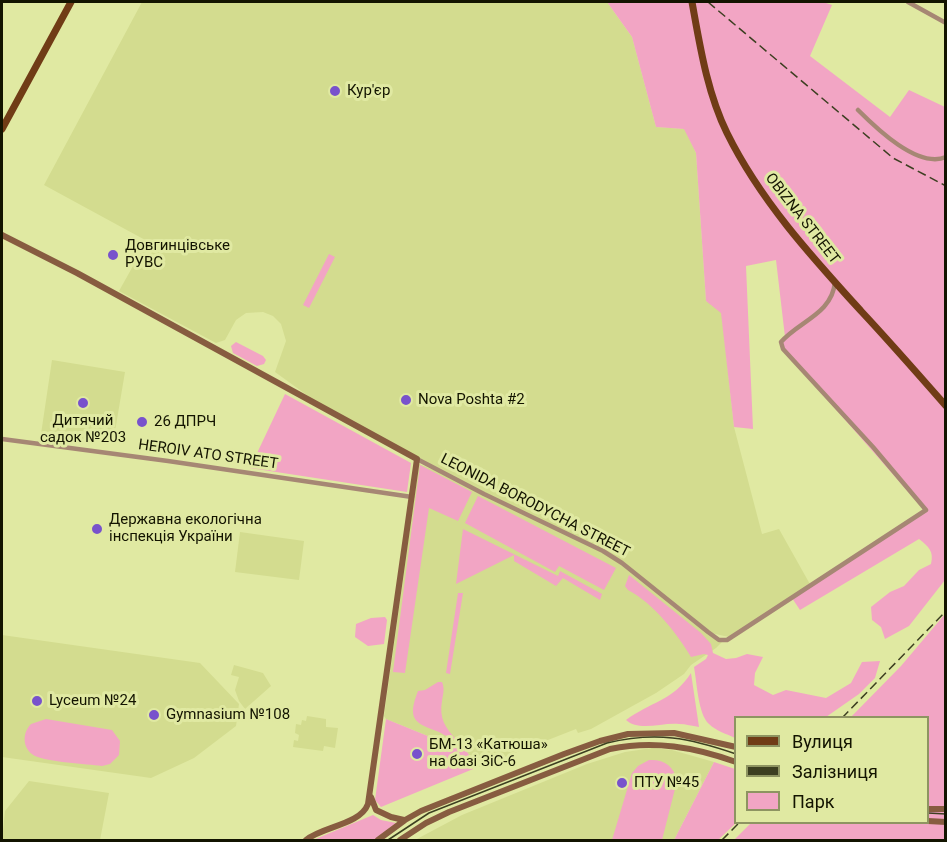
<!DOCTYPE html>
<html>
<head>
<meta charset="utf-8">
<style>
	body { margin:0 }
	#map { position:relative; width:947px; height:842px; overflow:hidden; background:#e0e9a2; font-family:Roboto,sans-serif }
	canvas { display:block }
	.frame { position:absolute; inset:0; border:3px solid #131400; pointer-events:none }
	.legend { position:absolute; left:734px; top:716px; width:195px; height:108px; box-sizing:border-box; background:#e0e9a2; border:2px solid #8e9461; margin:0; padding:8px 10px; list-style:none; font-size:18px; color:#131400 }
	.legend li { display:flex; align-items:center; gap:12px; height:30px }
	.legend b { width:30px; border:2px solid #8e9461 }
</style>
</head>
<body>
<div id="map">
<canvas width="947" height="842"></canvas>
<div class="frame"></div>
<ul class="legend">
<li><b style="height:8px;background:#703c16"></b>Вулиця</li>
<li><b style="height:8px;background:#3d3f21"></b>Залізниця</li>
<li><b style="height:16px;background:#f2a5c4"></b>Парк</li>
</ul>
</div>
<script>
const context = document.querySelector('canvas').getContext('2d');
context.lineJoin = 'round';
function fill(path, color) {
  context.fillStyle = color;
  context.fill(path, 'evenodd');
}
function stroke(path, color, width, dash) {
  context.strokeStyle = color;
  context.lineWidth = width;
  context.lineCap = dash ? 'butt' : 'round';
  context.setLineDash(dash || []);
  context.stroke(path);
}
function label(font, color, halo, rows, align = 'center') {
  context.font = font + ' Roboto,sans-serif';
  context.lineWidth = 6;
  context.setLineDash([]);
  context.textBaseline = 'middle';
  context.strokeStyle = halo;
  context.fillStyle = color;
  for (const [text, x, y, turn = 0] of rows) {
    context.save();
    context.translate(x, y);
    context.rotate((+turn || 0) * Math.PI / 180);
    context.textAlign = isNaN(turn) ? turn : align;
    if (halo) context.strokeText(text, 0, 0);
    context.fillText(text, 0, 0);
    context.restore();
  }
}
fill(new Path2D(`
	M142,2H607L632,37L656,127L685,129L696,153L706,301L721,307L734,427L762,534L779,529L811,586L729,637L711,633L723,641L716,648L691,665L684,674L656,693L591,729L578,733L576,729L479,767L467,752L386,719L384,716L419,464L451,477L333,414L275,372L286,341L281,324L273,316L263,312L246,313L236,320L225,340L216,343L119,291L147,241L44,185Z
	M52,360L125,372L113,443L41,434Z
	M240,532L304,541L299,580L235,572Z
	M2,635L200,663L239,704L236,726L194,758L151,778L2,757Z
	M234,665L263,673L271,686L245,709L239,701L235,690L239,677L231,675Z
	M307,716L326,719V727L338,728L335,748L324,746L323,751L293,747L294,740L298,741L299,735L295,733L296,724L301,725L302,720L306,721Z
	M652,748L672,750L714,762L674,840H415L462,815L587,764L625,752Z
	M29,781L109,793L100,840H2L5,811Z`), '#d3dc8f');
fill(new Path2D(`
	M607,2H823L832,5L810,56L890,117L909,90L945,107V580L909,626L885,639L881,627L872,620L871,607L890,592L904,586L919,570L931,564C934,551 929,547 919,539L800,610L792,598L925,511L783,349L781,342L785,337L776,260L746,266L753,429L734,427L721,313L706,301L696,153L684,129L656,127L632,37Z
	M329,254L335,257L309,308L303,305Z
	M236,342L263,356L266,360L264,364L257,366L233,353L231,346Z
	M285,394L411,463L407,492L250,468Z
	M420,465L472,492L458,521L429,508L405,673L393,672Z
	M478,496L616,568L604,590L559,566L555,572L465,523Z
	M463,529L558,576L560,571L602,594L600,600L563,578L556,586L514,561V555L456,584Z
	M629,575L701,633L711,644L713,653L726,659L736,658L747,654L763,657L755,673L754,685L773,695L786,690L826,698L851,683L862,662L880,661L875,678L859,694L826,717L736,718L735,738C727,734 716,731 709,724C698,714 697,683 694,667L706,659L708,655L704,654L691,657C676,632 654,604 628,590L625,586Z
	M458,593H463L450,674L446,673Z
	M945,614V840H734L751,823L928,822V718L851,717L901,666Z
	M385,617L387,620L384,644L368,646L355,637L356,624L371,618Z
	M691,673L699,727C692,726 686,724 679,724C663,722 639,732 626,720C650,702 673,701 691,673Z
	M438,682H442C445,689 443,694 442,701C439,718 445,728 457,740C450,739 445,735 439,732C414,723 407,719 418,691L425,690Z
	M46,719L112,730L120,741L119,755L110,764L102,766C86,764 48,762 35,756C22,749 22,733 31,724Z
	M386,719L467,752L478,767L381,807L375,800Z
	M649,760C664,759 674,766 677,781L662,840H612L632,773L638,766Z
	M714,762L735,769L736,823L718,840H674Z
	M373,815L381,820L396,823L374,840H313Z`), '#f2a5c4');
stroke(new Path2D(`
	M908,2L946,23
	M858,110C876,128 918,169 946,157
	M2,439L168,461L412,497
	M417,459L484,494L603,551L622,563L708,632L719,640H727L926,510L873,447L783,349L781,342C799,321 832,314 835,282`), '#a68774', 4.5);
stroke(new Path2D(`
	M2,235L77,273L417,459L368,804C360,825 323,826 306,840
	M371,797L376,810L391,817L404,820
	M928,809H946
	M928,821L946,822
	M378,840L405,820L421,811L564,754L600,741L628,734L674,733L736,747
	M400,840L426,823L449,812L610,749C654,740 694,747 736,762`), '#875c40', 6);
stroke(new Path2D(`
	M692,2C700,46 707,92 727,133C760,200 811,256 861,311C890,342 918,374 946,406
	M2,129L71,2`), '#703c16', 7);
stroke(new Path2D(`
	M928,813L946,814
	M388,840L429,813L607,743C656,731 690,738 736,754`), '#3d3f21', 1.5);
stroke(new Path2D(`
	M708,2L893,158L946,186
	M842,718L946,611
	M722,840L740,822`), '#3d3f21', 1.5, [9, 4.5]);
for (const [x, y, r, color] of [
	[335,91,6,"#7852cc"],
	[113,255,6,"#7852cc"],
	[406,400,6,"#7852cc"],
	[83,403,6,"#7852cc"],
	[142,422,6,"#7852cc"],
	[97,529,6,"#7852cc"],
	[37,701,6,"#7852cc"],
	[154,715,6,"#7852cc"],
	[417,754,6,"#7852cc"],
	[622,783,6,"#7852cc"]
]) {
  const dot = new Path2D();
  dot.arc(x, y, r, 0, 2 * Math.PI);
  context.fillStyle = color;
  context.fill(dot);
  stroke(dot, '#e0e9a2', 2);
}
label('15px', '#131400', '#e0e9a2', [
	["Кур'єр",347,91],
	["Довгинцівське",125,246],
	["РУВС",125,263],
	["Nova Poshta #2",418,400],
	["Дитячий",83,421,"center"],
	["садок №203",83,438,"center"],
	["26 ДПРЧ",154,422],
	["Державна екологічна",109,520],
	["інспекція України",109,537],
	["Lyceum №24",49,701],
	["Gymnasium №108",166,715],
	["БМ-13 «Катюша»",429,745],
	["на базі ЗіС-6",429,762],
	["ПТУ №45",634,783]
], 'left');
label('15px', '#131400', '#e0e9a2', [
	["OBIZNA STREET",802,219,52],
	["HEROIV ATO STREET",208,455,8],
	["LEONIDA BORODYCHA STREET",535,506,27]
]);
</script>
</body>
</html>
